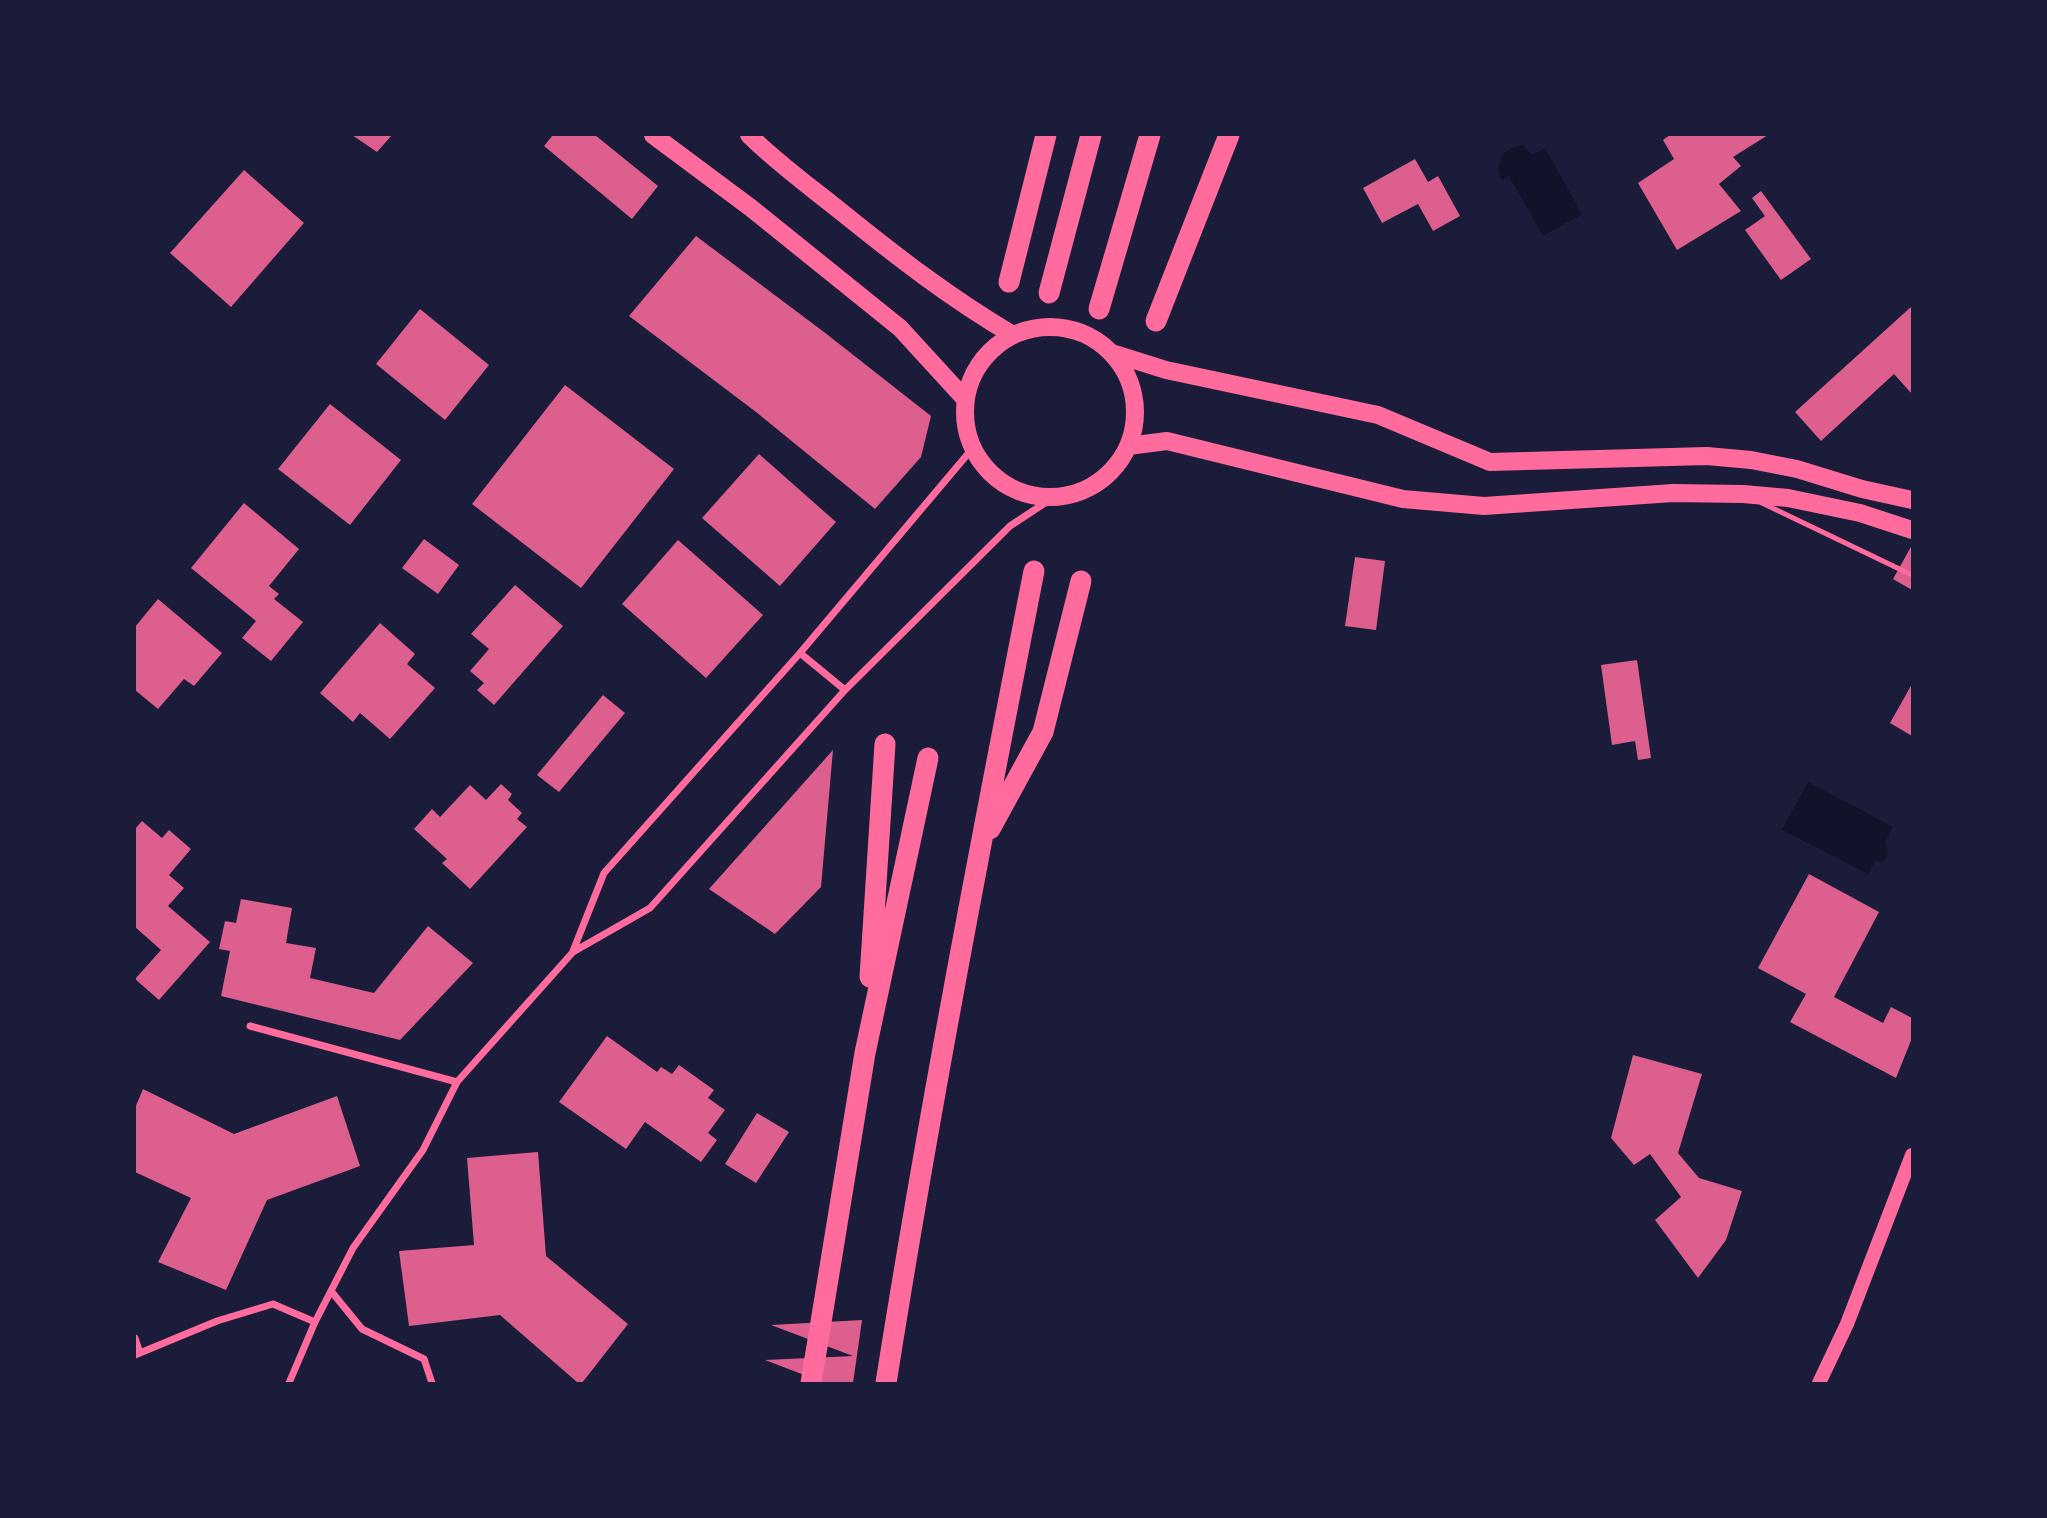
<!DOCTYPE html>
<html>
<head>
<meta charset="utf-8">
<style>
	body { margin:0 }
	#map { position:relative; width:2047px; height:1518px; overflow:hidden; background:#1b1b3a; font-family:Montserrat,sans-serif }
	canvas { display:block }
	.frame { position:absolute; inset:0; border:136px solid #1b1b3a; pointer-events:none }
</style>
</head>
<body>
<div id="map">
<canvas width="2047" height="1518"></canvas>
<div class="frame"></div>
</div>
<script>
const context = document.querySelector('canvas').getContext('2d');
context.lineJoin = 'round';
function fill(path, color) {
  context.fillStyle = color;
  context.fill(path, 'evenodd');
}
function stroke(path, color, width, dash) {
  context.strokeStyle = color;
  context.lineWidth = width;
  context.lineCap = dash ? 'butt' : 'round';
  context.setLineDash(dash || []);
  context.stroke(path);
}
fill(new Path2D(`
	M1523,145L1532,155L1545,148L1582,214L1543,236L1509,176L1502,180C1493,162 1504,147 1523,145Z
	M1808,782L1893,827L1885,843C1889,851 1889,856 1882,862L1875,861L1868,874L1782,830Z`), '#12122b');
fill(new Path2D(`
	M352,135H392L377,152Z
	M553,135H595L658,186L632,219L544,146Z
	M1670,135H1768L1733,157L1741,166L1719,184L1741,211L1677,250L1638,183L1674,159L1663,140Z
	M1415,159L1428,182L1438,176L1460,216L1433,231L1418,204L1382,223L1363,188Z
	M244,170L304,223L231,307L170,253Z
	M1761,191L1811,259L1781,280L1745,230L1765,216L1752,198Z
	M696,236L824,332L931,416L921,457L875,509L756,412L629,316Z
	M1912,306V394L1894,374L1821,441L1795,412Z
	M420,309L489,365L445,420L376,364Z
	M565,385L674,469L581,588L472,504Z
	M330,404L401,460L350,525L278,469Z
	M759,454L836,522L780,586L702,518Z
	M244,503L299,549L269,586L279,594L274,599L303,622L271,661L242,638L256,621L191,568Z
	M424,539L459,565L438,594L402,568Z
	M678,540L763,615L706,678L622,604Z
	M1912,545V590L1893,579Z
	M1355,557L1385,561L1376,630L1345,626Z
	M515,585L563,626L494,705L477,690L484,683L470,671L489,649L471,634Z
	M158,599L222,653L194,686L184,679L158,709L135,690V627Z
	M380,623L415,654L407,664L435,688L390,739L360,713L353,722L320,693Z
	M1637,660L1651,758L1638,760L1635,741L1612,745L1601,665Z
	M1912,684V736L1890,723Z
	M603,695L625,713L559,792L537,775Z
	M833,750L821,887L775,934L709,889Z
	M501,784L512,794L508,800L522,813L517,819L527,827L470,889L442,863L447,859L414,829L432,809L440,817L470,785L486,800Z
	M142,821L162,838L169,830L191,849L169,875L184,888L168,906L210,942L159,1000L135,979L161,950L135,927V829Z
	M1809,874L1879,912L1834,997L1883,1023L1891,1007L1912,1018V1038L1896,1078L1790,1022L1806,994L1758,968Z
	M241,899L292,908L286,943L316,948L310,978L374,993L428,926L473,963L400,1040L221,996L230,951L219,949L225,921L236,923Z
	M607,1036L657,1072L661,1067L672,1074L679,1065L714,1090L708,1098L725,1110L708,1133L717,1140L701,1162L645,1122L626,1149L559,1102Z
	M1633,1055L1702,1074L1678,1153L1699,1178L1742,1191L1726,1240L1698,1278L1655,1220L1681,1197L1650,1154L1634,1165L1611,1138Z
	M143,1089L234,1134L337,1096L360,1166L267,1200L226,1290L158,1262L191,1198L135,1172V1108Z
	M757,1113L789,1132L756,1183L725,1164Z
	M538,1152L546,1256L628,1324L582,1383H578L500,1315L409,1326L399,1251L474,1245L467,1158Z
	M862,1320L853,1383H825L765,1360L853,1356L771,1325Z`), '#dd5f8e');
stroke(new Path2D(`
	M1762,503L1912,575`), '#ff6b9d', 5);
stroke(new Path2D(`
	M800,653L845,690
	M573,951L604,873L800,653L972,449
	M250,1026L457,1082
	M331,1291L362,1329L424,1359L432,1383
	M135,1338L140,1353
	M135,1355L217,1321L273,1304L315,1322
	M289,1383L315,1322L353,1248L423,1150L457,1082L573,952L650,908L845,690L1010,526L1054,497`), '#ff6b9d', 7);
stroke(new Path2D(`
	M1819,1383L1847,1324L1912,1155`), '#ff6b9d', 14);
stroke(new Path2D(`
	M653,135L751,208L900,328L965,399
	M749,135C776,162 809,186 839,210C896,256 950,298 1013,335
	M965 412a85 85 0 1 1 170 0a85 85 0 1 1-170 0Z
	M1112,353L1166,370L1378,415L1490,462L1707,456L1751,460L1797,469L1862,489L1912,500
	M1128,446L1167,441L1403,499L1484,506L1673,493L1743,494L1788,498L1860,513L1912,530`), '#ff6b9d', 18);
stroke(new Path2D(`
	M1009,282L1046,135
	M1049,293L1091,135
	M1099,309L1150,135
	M1156,321L1229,135
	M990,829L1043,732L1081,581
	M870,977L885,744
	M811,1383L865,1053L928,758
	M886,1383C929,1111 981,841 1034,571`), '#ff6b9d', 21);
</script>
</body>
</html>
